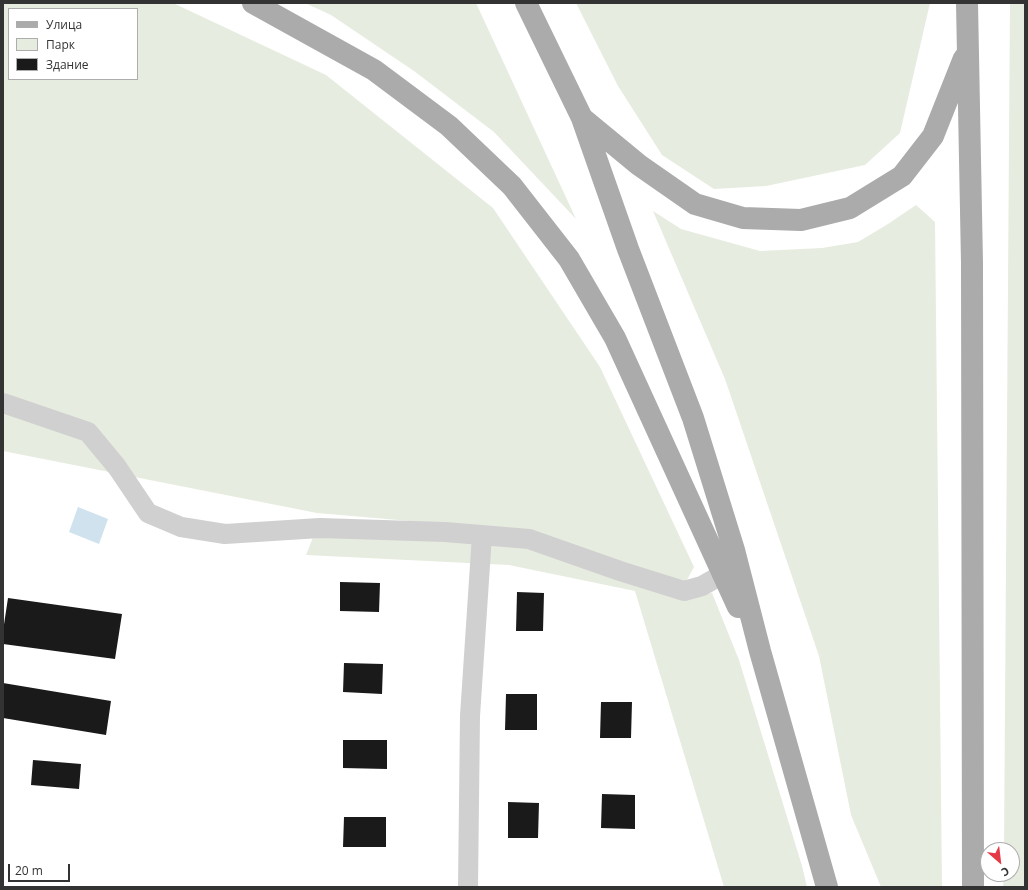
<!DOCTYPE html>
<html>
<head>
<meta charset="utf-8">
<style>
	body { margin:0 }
	#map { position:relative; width:1028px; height:890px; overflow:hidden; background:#fff; font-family:"Open Sans",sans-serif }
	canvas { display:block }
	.frame { position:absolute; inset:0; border:4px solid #333; pointer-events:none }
	.legend { position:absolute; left:8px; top:8px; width:130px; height:72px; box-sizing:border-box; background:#fff; border:1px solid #adadad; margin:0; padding:5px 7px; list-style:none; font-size:12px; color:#333 }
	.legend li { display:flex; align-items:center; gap:8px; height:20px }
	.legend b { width:20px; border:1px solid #adadad }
	.north { position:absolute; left:980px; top:842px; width:40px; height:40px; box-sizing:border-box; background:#fff; border:1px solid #adadad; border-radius:50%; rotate:152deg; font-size:11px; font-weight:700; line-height:16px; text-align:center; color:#333 }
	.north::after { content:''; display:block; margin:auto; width:14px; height:18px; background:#e63946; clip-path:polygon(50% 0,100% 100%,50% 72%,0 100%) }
	.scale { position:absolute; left:8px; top:864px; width:62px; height:18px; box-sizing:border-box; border:2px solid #333; border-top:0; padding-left:5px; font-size:12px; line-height:14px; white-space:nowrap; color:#333; -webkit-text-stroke:3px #fff; paint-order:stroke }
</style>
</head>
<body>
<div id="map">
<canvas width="1028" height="890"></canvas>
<div class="frame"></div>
<ul class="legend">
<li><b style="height:5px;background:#ababab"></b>Улица</li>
<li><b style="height:11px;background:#e6ecdf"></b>Парк</li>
<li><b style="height:11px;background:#1a1a1a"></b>Здание</li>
</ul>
<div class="north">С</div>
<div class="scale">20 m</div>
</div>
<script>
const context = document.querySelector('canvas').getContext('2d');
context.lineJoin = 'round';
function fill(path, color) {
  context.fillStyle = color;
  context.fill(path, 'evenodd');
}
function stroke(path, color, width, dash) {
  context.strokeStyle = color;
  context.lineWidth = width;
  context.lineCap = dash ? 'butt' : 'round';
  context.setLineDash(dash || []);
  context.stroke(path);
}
fill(new Path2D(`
	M3,3H173L326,75L493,208L600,367L694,567L683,587L526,531L317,513L3,451ZM9,9H137V79H9Z
	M305,3H476L576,219L494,132L414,71L331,15Z
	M576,3H930L900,133L865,165L766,186L714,189L662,155L618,86Z
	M1010,3H1025V887H1003L1004,874H1012V850H1004Z
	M916,205L935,222L942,887H881L851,815L819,656L725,379L653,211L681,229L760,251L822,248L858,242L888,224Z
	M314,535L509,542L698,596L712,593L739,660L802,866L807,887H724L635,591L509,565L306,555Z`), '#e6ecdf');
fill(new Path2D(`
	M78,507L108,519L99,544L69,532Z`), '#cfe2ee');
fill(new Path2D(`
	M340,582L380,583L379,612L340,611Z
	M517,592L544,593L543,631H516Z
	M8,598L122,614L115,659L3,644V631Z
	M344,663L383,664L382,694L343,692Z
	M3,683L111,701L106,735L3,718Z
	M506,694H537V730H505Z
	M601,702H632L631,738H600Z
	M343,740H387V769L343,768Z
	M33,760L81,764L79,789L31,785Z
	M602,794L635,795V829L601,828Z
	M508,802L539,803L538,838H508Z
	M344,817H386V847H343Z`), '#1a1a1a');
stroke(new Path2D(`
	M3,403L88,432L117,467L148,513L181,527L225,534L320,528L445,532L529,539L620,571L684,591L702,586L723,574
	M468,887L470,716L482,535`), '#d0d0d0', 20);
stroke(new Path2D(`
	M253,3L374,70L449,126L512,186L569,259L615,338L738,607
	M526,3L582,118L628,249L693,418L734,550L760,651L827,887
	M967,3L972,263L973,887
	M582,118L639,165L695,204L743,218L801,220L850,208L902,176L933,136L964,58`), '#ababab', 22);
</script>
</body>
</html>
